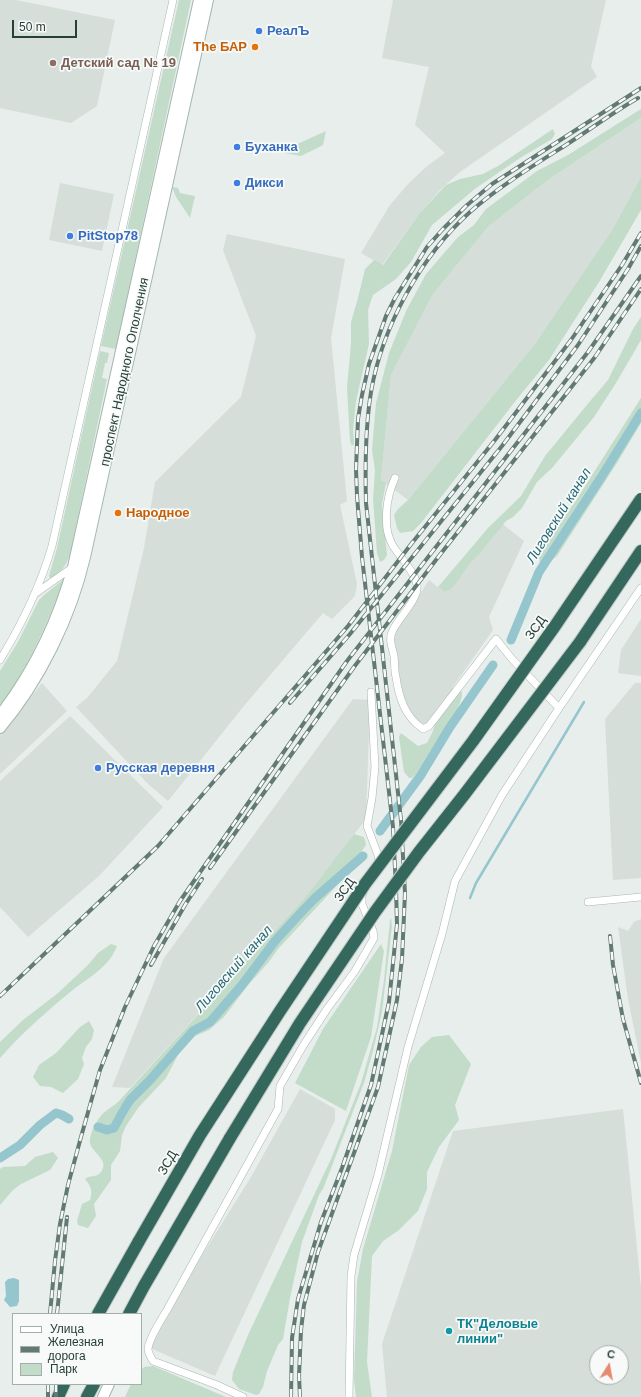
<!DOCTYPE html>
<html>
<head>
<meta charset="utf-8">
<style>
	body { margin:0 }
	#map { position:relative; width:641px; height:1397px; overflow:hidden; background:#e7eeeb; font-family:Helvetica,sans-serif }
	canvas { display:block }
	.legend { position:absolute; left:12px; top:1313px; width:130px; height:72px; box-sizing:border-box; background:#f7faf9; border:1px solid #a4afac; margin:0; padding:5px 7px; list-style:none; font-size:12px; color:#273f38 }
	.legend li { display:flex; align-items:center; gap:8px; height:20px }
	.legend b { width:20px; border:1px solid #a4afac }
	.north { position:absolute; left:589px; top:1345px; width:40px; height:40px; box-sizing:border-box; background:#f7faf9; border:1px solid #a4afac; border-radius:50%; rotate:11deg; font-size:11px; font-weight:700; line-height:16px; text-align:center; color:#273f38 }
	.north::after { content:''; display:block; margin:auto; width:14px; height:18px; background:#e58a6e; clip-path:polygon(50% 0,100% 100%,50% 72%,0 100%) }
	.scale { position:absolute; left:12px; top:20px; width:65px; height:18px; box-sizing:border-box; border:2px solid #273f38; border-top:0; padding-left:5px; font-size:12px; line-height:14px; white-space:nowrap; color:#273f38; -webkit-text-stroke:3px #f7faf9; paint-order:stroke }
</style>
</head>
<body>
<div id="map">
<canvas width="641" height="1397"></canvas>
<ul class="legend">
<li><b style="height:5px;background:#fff"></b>Улица</li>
<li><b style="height:5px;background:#627a73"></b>Железная дорога</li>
<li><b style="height:11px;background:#c2dcc9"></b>Парк</li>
</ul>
<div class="north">С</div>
<div class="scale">50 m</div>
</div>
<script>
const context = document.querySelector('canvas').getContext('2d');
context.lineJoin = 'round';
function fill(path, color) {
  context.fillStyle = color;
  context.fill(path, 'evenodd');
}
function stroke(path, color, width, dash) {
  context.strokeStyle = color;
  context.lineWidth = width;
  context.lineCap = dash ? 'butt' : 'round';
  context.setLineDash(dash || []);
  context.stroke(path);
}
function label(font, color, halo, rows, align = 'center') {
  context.font = font + ' Helvetica,sans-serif';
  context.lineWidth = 3.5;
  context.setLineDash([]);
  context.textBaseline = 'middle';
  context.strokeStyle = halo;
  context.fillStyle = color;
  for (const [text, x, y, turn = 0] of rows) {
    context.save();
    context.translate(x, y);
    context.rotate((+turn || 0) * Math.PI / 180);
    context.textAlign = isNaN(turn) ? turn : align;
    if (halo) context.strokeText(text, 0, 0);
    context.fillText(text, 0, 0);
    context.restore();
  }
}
fill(new Path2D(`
	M0,0H16L115,20L97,106L71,123L0,108Z
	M393,0H606L591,66L597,77L460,172L441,189L419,214L382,265L361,253L390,205L408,184L426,167L445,153L415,125L429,67L382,58Z
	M641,118V177L612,230L534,345L408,500L381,480L391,375L433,294L489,226L548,180Z
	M60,183L114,194L102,251L49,240Z
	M227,234L345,259L331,338L347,501L340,505L357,584L355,596L332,619L323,613L243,707L168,801L147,783L76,707L87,698L117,661L144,548L155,482L241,397L256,336L223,250Z
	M500,522L524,541L489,617L493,630L424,728L415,722L401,695L391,639L429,580L444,592Z
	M641,619V676L618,673L621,650Z
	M42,683L67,711L0,774V735Z
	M635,683H641V878L613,880L605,719Z
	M353,699L370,700L366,819L304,899L130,1088L112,1087L164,958Z
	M70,716L163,807L99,876L28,937L0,907V781Z
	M641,919V1063L628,999L618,927L628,931L634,922Z
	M300,1089L335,1109V1120L215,1376L150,1348L196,1265L251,1177Z
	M623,1109L641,1288V1397H387L382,1344L453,1131ZM597,1353H621V1377H597Z`), '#d5ded9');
fill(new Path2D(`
	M179,0H191L116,349L101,346Z
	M641,109V118L548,180L489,226L433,294L391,375L381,480L386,483L382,504L387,555L384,560L380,562L377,553L373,499L375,470L372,450L376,403L389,353L407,309L426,274L458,237L474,225L486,209L537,171L568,155Z
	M553,129L555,134L552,139L520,158L476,188L432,225L411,262L396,279L373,295L368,310L369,344L356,401L353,430L354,444L352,446L350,441L347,388L351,343V322L358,298L365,269L374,260L383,265L419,214L446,185L460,179L483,174L498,166Z
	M326,131L323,145L301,156L280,152Z
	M641,177V210L599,282L549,360L517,399L421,523L413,531L400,533L397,528L394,515L398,509L408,500L534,345L612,230Z
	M172,187L178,188L180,193L195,196L190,218L176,197Z
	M641,317V340L616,383L594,417L552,468L537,482L522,508L513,517L506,521L479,554L469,564L457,582L451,589L444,592L438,587L488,528L521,496L545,456L591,400L608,380L633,329Z
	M100,351L109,353L107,363H105L102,378L107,379L70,555C66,565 60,575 50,578L49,576L57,548Z
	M641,398V423L617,463L557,556L541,569L539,557L547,540L577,499Z
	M64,579C47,625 28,667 0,707V671L18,642L39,600L44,595Z
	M452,688L462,692C463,708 440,736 431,750C425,759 421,770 412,778H409L404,772L399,737L401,733L418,746L427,743L433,731L440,706Z
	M354,834L364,837L366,845L341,881L278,949L268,963L249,984L224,1017L209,1030L195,1036L179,1053L166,1078L138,1108L126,1126L122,1135L120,1151L111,1165V1180L94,1204L96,1216L88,1228L78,1225L77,1221L82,1204L90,1200C93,1190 91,1187 85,1179C89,1175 97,1178 101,1172C110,1160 92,1153 90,1143C89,1135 95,1123 100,1117C103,1112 114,1106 119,1101L304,899Z
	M391,918L392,926L382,1012L373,1051L364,1083L323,1189L319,1195L302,1242L290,1298L283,1339L278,1345L267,1371L263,1387L259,1394L256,1395L239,1389L232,1380L233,1372L248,1335L331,1159L361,1083L377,1027L384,980L390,920Z
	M111,944L117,946C109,968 86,979 69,993C47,1011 19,1036 0,1058V1042L23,1020L58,993L88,965L98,953Z
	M381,944L384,951L371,1037L346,1111L295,1083L323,1029Z
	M89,1021L94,1030L92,1039L86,1047L82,1058L84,1064L78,1079L63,1093L51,1087L40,1086L33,1077L39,1065L56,1053L80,1027Z
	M449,1035L471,1064L455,1105L459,1120L439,1147L427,1172V1189L418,1211L399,1230L383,1241L372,1256L367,1362L372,1397H356L354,1380L357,1282L363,1249L392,1151L409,1065L421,1047L432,1037Z
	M53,1152L58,1158L50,1170L21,1184L13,1190L0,1205V1169L3,1167L25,1166L35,1157Z
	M153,1366L226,1397H125L131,1384H141V1370L144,1367Z`), '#c2dcc9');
fill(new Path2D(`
	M14,1278L19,1280V1301L17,1306L10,1307L4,1300L6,1296L5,1282L8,1279Z`), '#95c5cd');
stroke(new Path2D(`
	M470,898L476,883L584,702`), '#95c5cd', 2.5);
stroke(new Path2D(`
	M511,640L539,572L602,476L641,413
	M380,831L421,775L450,727L493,665
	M98,1127L107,1130L114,1128L122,1113L130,1100L150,1080L193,1031L210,1022L242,985L275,941L295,919L314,899L363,856
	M0,1158L20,1145L40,1125L56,1113L62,1115L69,1119`), '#95c5cd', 9);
const street = new Path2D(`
	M395,478C386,497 382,528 393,546C400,557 415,572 417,585C419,599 399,617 393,630C388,639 392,646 394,656C395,663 394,670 396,677C399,698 405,717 423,729L429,726L496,639L512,659L559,708
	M36,593L73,567
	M0,660C22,624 40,587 52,546L173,0
	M371,692L375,767L372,798L367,826L378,855L379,866
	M588,902L641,897
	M243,1397L217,1385L153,1361C151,1357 148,1353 148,1349C149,1338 161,1320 167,1310L278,1109L280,1086L303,1046L327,1009L355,971L374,938L373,931L362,904V896L364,890
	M349,1397L351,1276L354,1255L378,1175L408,1047L442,934L455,881L502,795L559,708L641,588`);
const secondary = new Path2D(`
	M0,715C34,671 58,620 73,567L199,0
	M0,728C40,681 71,617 85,557L208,0
	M103,1397L109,1384`);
const highway = new Path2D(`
	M580,642L641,551
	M98,1314L139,1241
	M129,1314L144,1286L230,1138
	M58,1397L64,1384
	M87,1397L94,1384`);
stroke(street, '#aab6b2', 8);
stroke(secondary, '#a3b6af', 12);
stroke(highway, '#c3c9c7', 14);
stroke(street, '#fff', 7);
stroke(secondary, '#fff', 10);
stroke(highway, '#35685d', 12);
const rail = new Path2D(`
	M290,703L350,634L502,446L578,345L628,269L641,246
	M210,868L354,667L439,556L595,357L641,289
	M610,936L613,965L623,1019L641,1083
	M151,965L185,905L202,879
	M0,996L158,846L348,626L412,543L495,440L571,340L622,265L641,233
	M50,1314L55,1261L60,1224L68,1185L81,1137L100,1070L125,1007L154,946L180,901L347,661L588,352L641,276
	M57,1314L67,1217
	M48,1384V1397
	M56,1384V1397
	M291,1397L292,1338L298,1299L321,1222L342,1168L371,1085L389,1002L397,924L396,889L393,827L362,557L357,496L356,469L358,419L362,395L369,364L386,316L395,298L427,247L443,229L466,206L492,184L641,88
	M300,1397L299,1376L301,1330L304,1305L318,1252L378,1087L397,1000L402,959L405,893L401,820L366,503C365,466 365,429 371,392C382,327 421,256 470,212C501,185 536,164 569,143C592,128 614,112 638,98`);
stroke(rail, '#627a73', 4);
stroke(rail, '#f7faf9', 2.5, [8]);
const highwayBridge = new Path2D(`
	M230,1138L300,1023L375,912L419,852L464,795L580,642
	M139,1241L200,1135L280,1011L365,884L473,741L555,626L641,499`);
stroke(highwayBridge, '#c3c9c7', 14, []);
stroke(highwayBridge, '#35685d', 12);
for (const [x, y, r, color] of [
	[259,31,4,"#3f7fe0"],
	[255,47,4,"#e8710a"],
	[53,63,4,"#8d6e63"],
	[237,147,4,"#3f7fe0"],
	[237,183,4,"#3f7fe0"],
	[70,236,4,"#3f7fe0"],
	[118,513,4,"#e8710a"],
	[98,768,4,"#3f7fe0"],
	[449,1331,4,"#0f9aa8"]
]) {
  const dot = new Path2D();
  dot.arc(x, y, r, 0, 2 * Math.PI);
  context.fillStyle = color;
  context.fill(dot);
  stroke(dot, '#f7faf9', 1.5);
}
label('bold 13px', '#366cbe', '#f7faf9', [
	["РеалЪ",267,31],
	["Буханка",245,147],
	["Дикси",245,183],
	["PitStop78",78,236],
	["Русская деревня",106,768]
], 'left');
label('bold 13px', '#c56008', '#f7faf9', [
	["The БАР",247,47],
	["Народное",126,513,"left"]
], 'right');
label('bold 13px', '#785e54', '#f7faf9', [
	["Детский сад № 19",61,63]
], 'left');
label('13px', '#273f38', '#f7faf9', [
	["проспект Народного Ополчения",125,372,-78],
	["ЗСД",536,628,-55],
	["ЗСД",345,890,-56],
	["ЗСД",168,1163,-60]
]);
label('bold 13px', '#0d838f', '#f7faf9', [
	["ТК\"Деловые",457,1324],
	["линии\"",457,1339]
], 'left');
label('italic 14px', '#266975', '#f7faf9', [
	["Лиговский канал",559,516,-58],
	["Лиговский канал",234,969,-49]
]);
</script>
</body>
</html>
